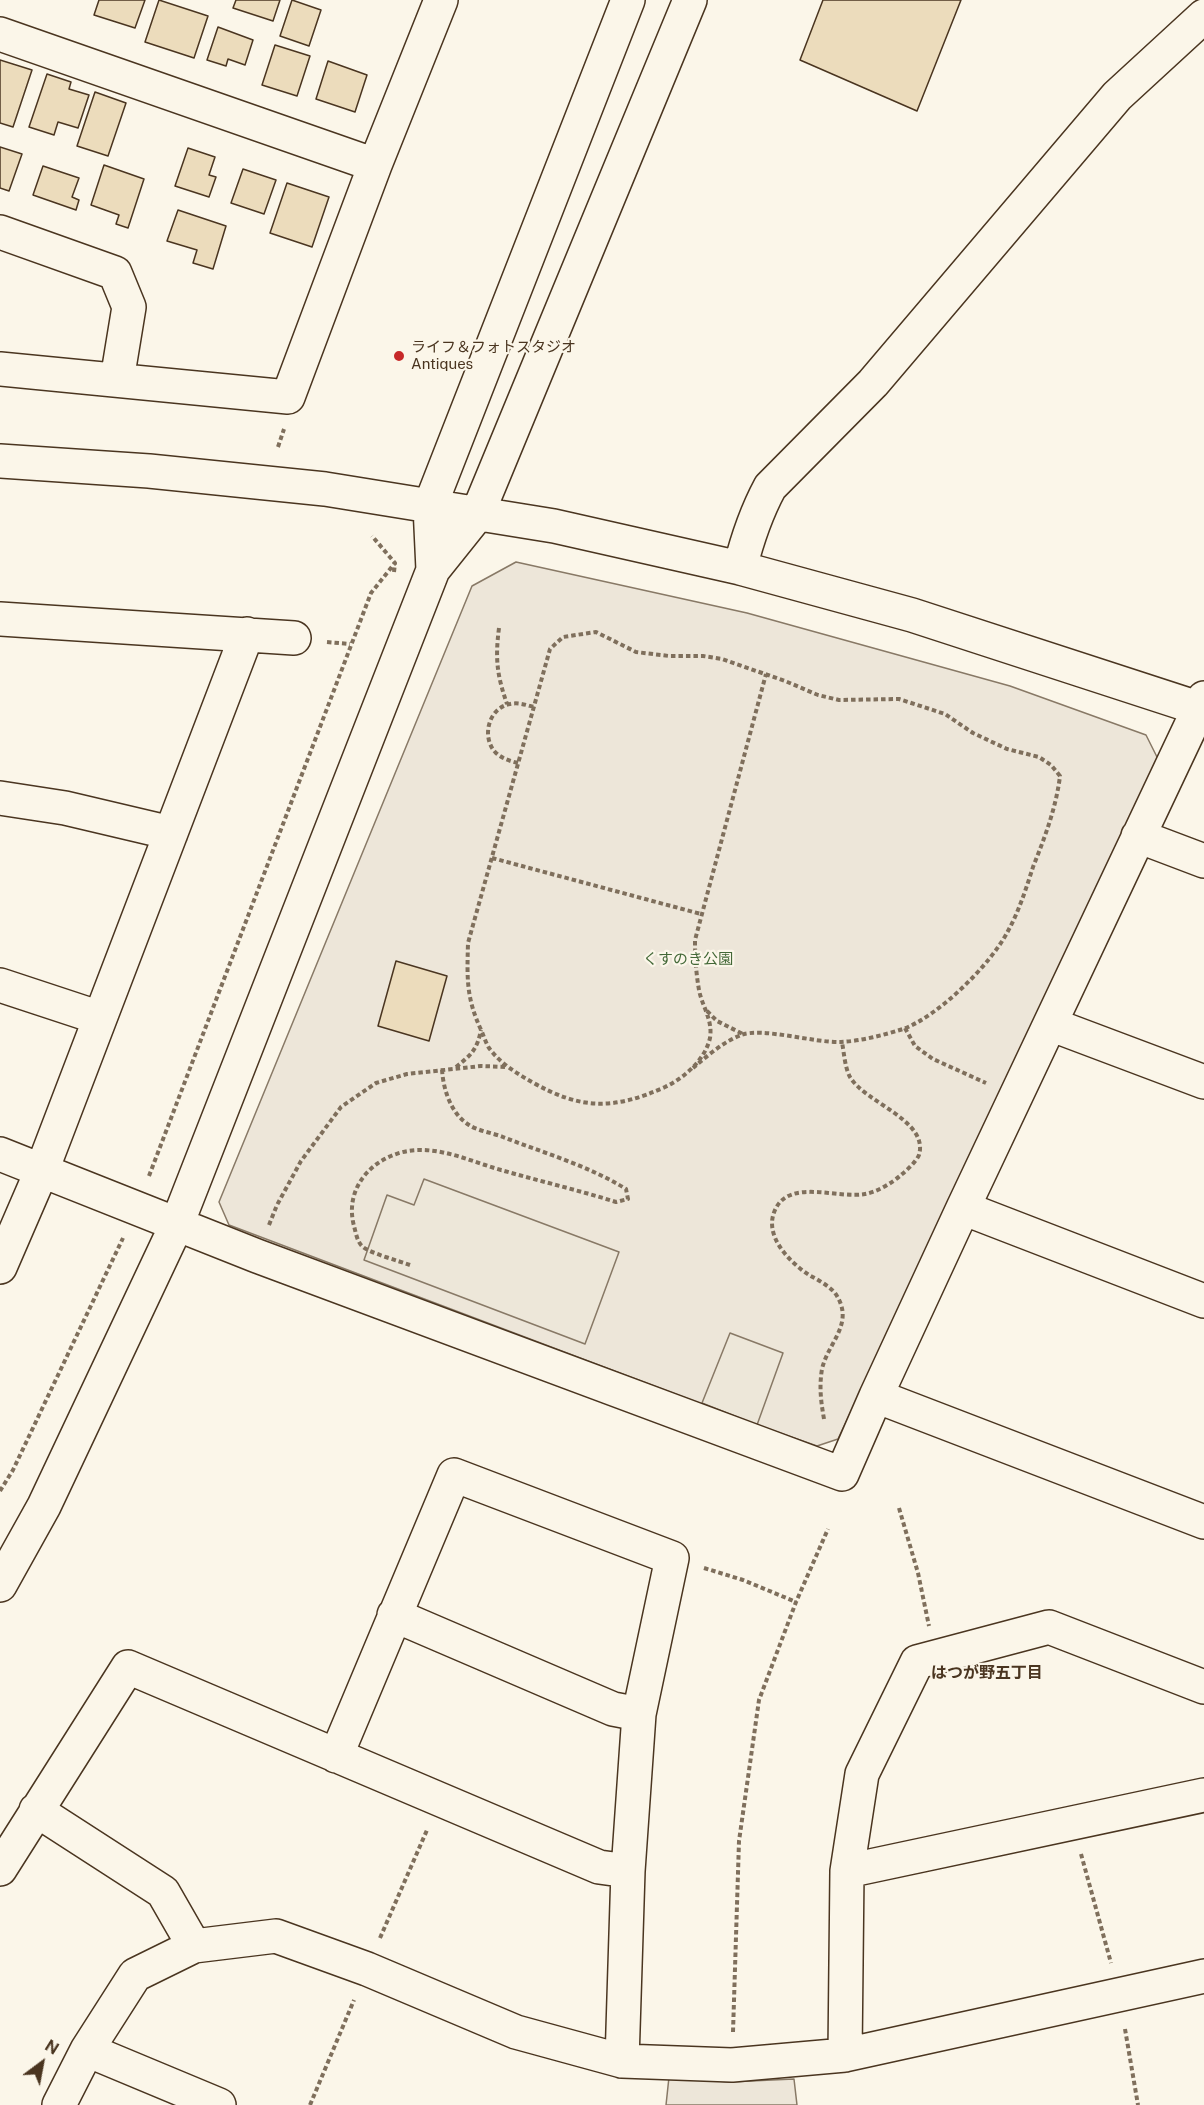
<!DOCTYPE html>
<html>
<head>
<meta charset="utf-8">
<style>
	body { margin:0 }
	#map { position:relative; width:1204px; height:2105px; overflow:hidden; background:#fbf6e9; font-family:"Public Sans",sans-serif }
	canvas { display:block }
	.north { position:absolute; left:12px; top:2033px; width:60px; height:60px; -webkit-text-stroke:4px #fbf6e9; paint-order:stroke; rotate:32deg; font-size:16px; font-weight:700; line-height:24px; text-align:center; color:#4a3520 }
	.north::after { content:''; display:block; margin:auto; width:21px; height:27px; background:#4a3520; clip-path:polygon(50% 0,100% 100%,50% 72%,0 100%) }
</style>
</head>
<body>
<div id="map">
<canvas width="1204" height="2105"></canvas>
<div class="north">N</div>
</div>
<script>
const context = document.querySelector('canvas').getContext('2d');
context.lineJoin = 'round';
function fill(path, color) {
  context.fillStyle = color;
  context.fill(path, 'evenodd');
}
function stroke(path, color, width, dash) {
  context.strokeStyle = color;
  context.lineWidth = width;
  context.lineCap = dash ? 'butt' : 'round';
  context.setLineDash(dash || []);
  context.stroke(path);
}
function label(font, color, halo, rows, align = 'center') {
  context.font = font + ' "Public Sans","Noto Sans JP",sans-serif';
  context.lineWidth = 4.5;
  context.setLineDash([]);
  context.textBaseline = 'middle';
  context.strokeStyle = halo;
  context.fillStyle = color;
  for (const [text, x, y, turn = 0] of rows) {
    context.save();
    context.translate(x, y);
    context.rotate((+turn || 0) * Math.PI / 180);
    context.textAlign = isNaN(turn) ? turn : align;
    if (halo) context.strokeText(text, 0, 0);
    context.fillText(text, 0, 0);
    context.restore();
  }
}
const green = new Path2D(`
	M516,562L747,613L1010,686L1146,735L1158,759L838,1439L817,1446L757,1425L229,1225L219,1202L472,586Z
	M669,2077L729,2082L794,2079L797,2105H666Z`);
fill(green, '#ede6d9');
stroke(green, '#887966', 1.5);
const parking = new Path2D(`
	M424,1179L619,1252L585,1344L364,1260L387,1195L414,1205Z
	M730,1333L783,1353L757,1425L702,1403Z`);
fill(parking, '#ede7d9');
stroke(parking, '#887966', 1.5);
const building = new Path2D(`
	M99,0H145L135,28L94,15Z
	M159,0L208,16L194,58L145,42Z
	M236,0H280L273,21L233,8Z
	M292,0L321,10L309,46L280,36Z
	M823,0H961L917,111L800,60Z
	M218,27L253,40L245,65L228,59L226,66L207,60Z
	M275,45L310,56L297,96L262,85Z
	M0,60L32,70L13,127L0,123Z
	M328,61L367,75L355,112L316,99Z
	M47,74L71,82L69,89L89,95L78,128L58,122L54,135L29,127Z
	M95,92L126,103L108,156L77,146Z
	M0,147L22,154L9,191L0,188Z
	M188,148L215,157L209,175L216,177L209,197L175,186Z
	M104,165L144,179L128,228L116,224L119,215L91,205Z
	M43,166L79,178L72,197L79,200L76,210L33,195Z
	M243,169L276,180L264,214L231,203Z
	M287,183L329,197L312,247L270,233Z
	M178,210L226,226L213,269L193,263L197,250L167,241Z
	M396,961L447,976L429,1041L378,1026Z`);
fill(building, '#ecdcbc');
stroke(building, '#4a3520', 1.5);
const minor = new Path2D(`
	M0,34L375,165
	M0,232L115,273L129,307L117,380
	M0,369L288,397L375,165L441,0
	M0,461L149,471L325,489L554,526L740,568L912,615L1204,710
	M740,568C747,540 756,513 770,487L873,383L1117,96L1204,16
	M433,570L430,506L628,0
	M0,619L294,638
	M0,798L65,808L171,833
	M1138,836L1204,861
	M0,985L100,1018
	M1050,1024L1204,1082
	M0,1154L257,1256L842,1474L876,1396L963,1208L1204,698
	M963,1208L1204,1301
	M0,1267L42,1170L247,634
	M876,1396L1204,1522
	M0,1585L44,1506L177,1224L433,570L477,515L690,0
	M394,1615L613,1709L639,1714
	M336,1756L454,1475L672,1558L639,1714L628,1871L622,2061
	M36,1810L163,1892L194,1946
	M0,1869L128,1667L599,1867L628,1871
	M847,1871L1204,1795
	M87,2050L219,2105
	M845,2055L847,1871L862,1774L917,1662L1049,1627L1204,1687
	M59,2105L87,2050L135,1975L194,1946L276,1936L367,1969L516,2032L622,2061L732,2065L845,2055L1204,1976`);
stroke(minor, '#4a3520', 36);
stroke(new Path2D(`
	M278,447L284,429
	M394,572L395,563
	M499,628C495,659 497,675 507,704
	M327,642L350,644
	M518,763C510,761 503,759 496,753C481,738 488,708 510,704C518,702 526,705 534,707
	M492,858L701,914
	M707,1011L717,1021L743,1034
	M905,1028L915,1046L933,1059L986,1083
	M456,1067C471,1055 477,1050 481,1030
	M693,1068C707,1056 723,1042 741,1035C763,1027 814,1043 841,1042C861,1041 884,1035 903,1029C939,1016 991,964 1008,931C1019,911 1026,889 1033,867C1045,837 1056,808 1060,776L1051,765L1039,757L1007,749L973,733L945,714L899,699L839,700L818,695L785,681L722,659L703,656H669L636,652L596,632L563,637L550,649L468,943C467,979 466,998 482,1032C484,1037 486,1043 489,1048C500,1063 516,1073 532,1082C581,1110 614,1110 665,1087C684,1078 705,1060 710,1038C713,1020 702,1006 699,990C696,973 695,957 695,940L766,674
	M149,1176L371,593L395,563L372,536
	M269,1225L277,1205L301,1161L341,1107L376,1083L407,1074L481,1066L507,1067
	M410,1265C399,1261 370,1253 363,1247C357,1242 356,1233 354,1226C343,1185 377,1152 417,1150C446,1149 473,1162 501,1170C539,1181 578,1190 616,1202L628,1199L626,1189C589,1166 544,1153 503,1137C493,1133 478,1131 469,1125C451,1114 443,1089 442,1069
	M824,1419C821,1402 819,1387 822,1369C828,1342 856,1323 835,1293C828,1285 818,1280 809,1275C788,1261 762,1234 776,1208C791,1179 838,1199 865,1194C877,1192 892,1183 901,1175C907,1170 916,1162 919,1155C929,1120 865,1103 850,1077C845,1068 844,1053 842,1042
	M0,1491L13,1470L123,1238
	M899,1508L918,1573L929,1626
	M704,1568L743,1580L796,1602
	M1081,1854L1111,1963
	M380,1938L427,1830
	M1125,2029L1138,2105
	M733,2032L739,1841L759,1700L796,1602L828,1529
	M310,2105L354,2000`), '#7f6f5c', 4, [4.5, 3]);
stroke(minor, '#fbf6e9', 33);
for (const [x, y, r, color] of [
	[399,356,6,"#c62828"]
]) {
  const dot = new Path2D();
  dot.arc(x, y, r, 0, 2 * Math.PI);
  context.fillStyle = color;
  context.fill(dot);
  stroke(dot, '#fbf6e9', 2);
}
label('15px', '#4a3520', '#fbf6e9', [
	["ライフ＆フォトスタジオ",411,347],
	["Antiques",411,364]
], 'left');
label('15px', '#436837', '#fbf6e9', [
	["くすのき公園",688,959]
]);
label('bold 16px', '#4a3520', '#fbf6e9', [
	["はつが野五丁目",987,1673]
]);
</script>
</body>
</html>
